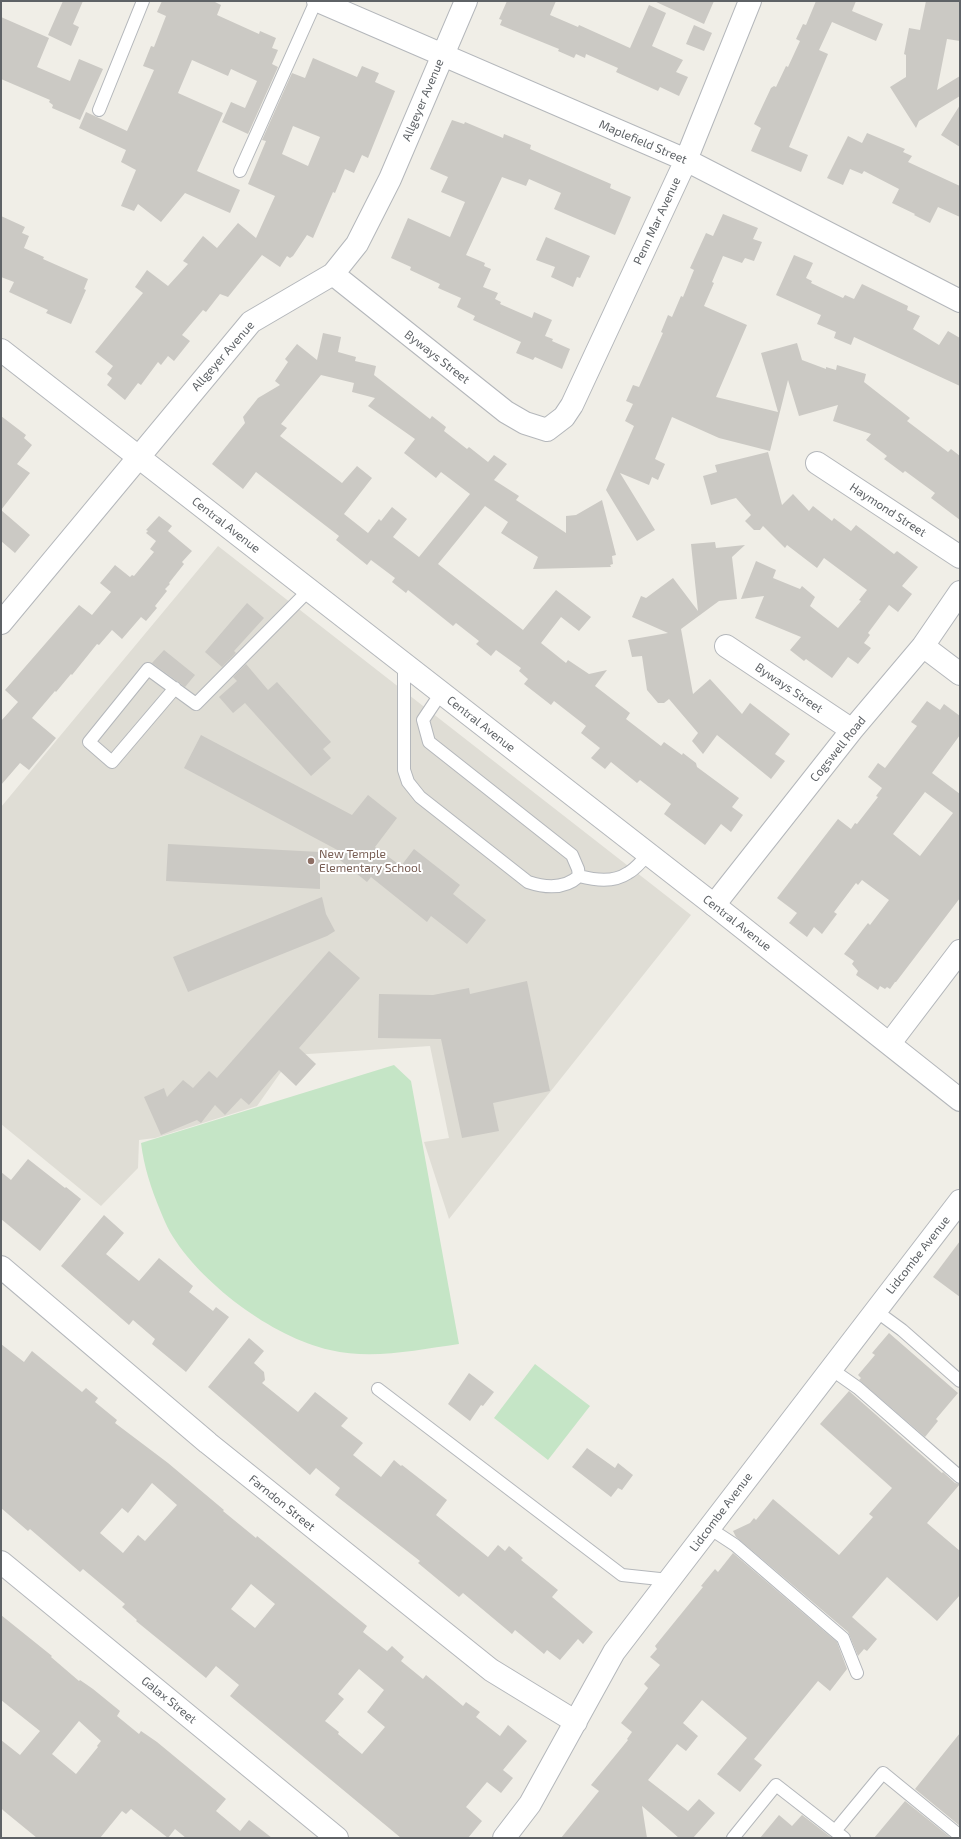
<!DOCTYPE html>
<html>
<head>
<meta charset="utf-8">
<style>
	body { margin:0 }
	#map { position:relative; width:961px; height:1839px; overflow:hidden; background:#f0eee7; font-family:"Exo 2",sans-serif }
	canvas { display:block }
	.frame { position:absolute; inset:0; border:2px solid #5e6266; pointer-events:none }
</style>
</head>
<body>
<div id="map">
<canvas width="961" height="1839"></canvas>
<div class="frame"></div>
</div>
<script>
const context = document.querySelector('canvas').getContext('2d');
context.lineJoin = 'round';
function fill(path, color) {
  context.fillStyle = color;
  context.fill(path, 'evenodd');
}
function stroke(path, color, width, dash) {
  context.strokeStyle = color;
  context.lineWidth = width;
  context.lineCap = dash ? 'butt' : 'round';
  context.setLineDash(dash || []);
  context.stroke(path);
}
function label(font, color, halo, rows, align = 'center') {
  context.font = font + ' "Exo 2",sans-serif';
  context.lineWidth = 4;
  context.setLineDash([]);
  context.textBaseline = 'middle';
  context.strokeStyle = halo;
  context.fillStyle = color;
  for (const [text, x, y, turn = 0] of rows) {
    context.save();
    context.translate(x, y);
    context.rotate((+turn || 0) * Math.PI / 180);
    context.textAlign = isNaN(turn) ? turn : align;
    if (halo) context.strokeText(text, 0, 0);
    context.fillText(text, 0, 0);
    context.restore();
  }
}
fill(new Path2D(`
	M218,546L691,915L449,1219L424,1142L449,1138L430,1046L293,1055L257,1106L155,1138L139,1140L138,1168L101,1206L1,1124V807Z`), '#dfddd5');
fill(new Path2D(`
	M394,1065L411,1081L459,1344C416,1350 372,1360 330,1350C272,1337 200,1283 170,1232C166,1225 163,1217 160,1210C151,1188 144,1167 141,1143Z
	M535,1364L590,1406L548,1460L494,1418Z`), '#c5e5c6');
fill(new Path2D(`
	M63,1H83L73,24L79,27L71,46L48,35Z
	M162,1H213L221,5L217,15L259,34L260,31L276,38L272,48L278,50L272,64L278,67L248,134L222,122L231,102L245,108L257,81L231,69L228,76L192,60L178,93L223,113L197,171L240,190L230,213L185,193L161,222L138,204L134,211L121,206L136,170L121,162L126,150L79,128L86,112L127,131L154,70L143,66L151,46L154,47L166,16L157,12Z
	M507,1H556L550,15L578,27L579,25L630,48L649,5L666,13L652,46L683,60L676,72L688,77L679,96L660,87L658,91L616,72L618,68L586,54L585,58L576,54L574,58L558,51L559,49L500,25L502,20L499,19Z
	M654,1H714L704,24Z
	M816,1H856L852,11L883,24L876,41L832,22L819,50L828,54L789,147L808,155L801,172L751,151L761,128L754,124L771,88L774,86L776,87L786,66L788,67L800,41L796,39L803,24L806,25Z
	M926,1H960V41L947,39L937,90L960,76V96L919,121L916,128L890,87L906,77V55L904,54L909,28L920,30Z
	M1,17L49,38L37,67L70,81L79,59L103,69L80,120L52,108L53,105L49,102L50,100L1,79Z
	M694,25L712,33L704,51L686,44Z
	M313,58L357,77L362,66L379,73L375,82L395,91L368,158L362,155L354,173L345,169L335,193L333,192L313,238L307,235L293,256L290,258L287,256L280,267L262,255L228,297L220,294L206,312L203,310L182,335L190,341L174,361L168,356L161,365L158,362L141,385L138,383L125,400L107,385L112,378L107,374L113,366L95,352L143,293L135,287L147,270L168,286L188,264L183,261L203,236L217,248L238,223L256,238L275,196L248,184L266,141L262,140L292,73L305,78ZM293,126L320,137L308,166L282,154Z
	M960,105V147L941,135Z
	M452,120L464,124L465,122L503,138L504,134L531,145L530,149L611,184L610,188L631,197L615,235L554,209L561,193L529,179L526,186L502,177L466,255L485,263L484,266L491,269L483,287L498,293L495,299L501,302L500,304L532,318L534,312L552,320L545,336L553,339L552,341L570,349L562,369L535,357L533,360L516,353L521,342L473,320L475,316L457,307L461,298L438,288L440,284L410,270L411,267L391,258L408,218L450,237L465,202L441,192L448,177L430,169Z
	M867,133L905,149L903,152L912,156L908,162L960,186V217L938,207L930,223L914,215L915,214L892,203L899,189L864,171L862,174L850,169L843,185L827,178L848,136L862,143Z
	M723,214L758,228L753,239L762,242L754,261L745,258L742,263L723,256L712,282L714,283L704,306L747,325L716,397L778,412L761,353L797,343L802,360L826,369V367L836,370L837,365L866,374L864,382L910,418L907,421L948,452L951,449L960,456V520L931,498L935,493L905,471L903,473L884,459L887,456L866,440L871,434L833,421L838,405L799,416L788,380L770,451L719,438L672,417L655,459L665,464L658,480L652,477L649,485L620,473L655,530L637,541L606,490L634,426L625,421L633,404L626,401L633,385L639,387L663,333L661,332L668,315L672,317L681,296L683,297L694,270L690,268L706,233L713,236Z
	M1,216L25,227L22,233L29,236L24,248L44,257L43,259L88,279L84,289L86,290L71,324L46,313L48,310L9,292L14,282L1,277Z
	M546,237L590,256L580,278L577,277L573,287L551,277L555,267L536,260Z
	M794,255L813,263L806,278L812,281L811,283L843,298L845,295L854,299L862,284L908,306L907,310L920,316L913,329L939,345L948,331L960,338V386L854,337L851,345L834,338L836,332L817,324L821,315L776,295Z
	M323,333L341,337L338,352L356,357L355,361L376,366L374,375L430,419L432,416L446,427L444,431L467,449L469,447L488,462L494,455L507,464L494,480L519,496L516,500L566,533V516L576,515L602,500L616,555L612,556L613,564L610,565L611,567L533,569L538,557L501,533L508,522L485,506L438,564L523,630L556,590L591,617L579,631L561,617L541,643L566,663L568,660L589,674L607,670L595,686L630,713L626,719L661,746L664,742L682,755L683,753L696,763L697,767L739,798L732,807L743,815L731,832L721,824L705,845L664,814L671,804L640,780L637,783L611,762L605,769L591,758L600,748L581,733L586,726L554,701L551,705L524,684L528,679L519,671L521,668L496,650L491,656L476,644L479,641L456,623L453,626L408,590L406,593L392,582L395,578L371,560L367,565L336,540L339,536L256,472L243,489L212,464L245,423L243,417L258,398L280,385L275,381L288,362L285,359L297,344L317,360ZM321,375L354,383L352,392L375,398L368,406L415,439L404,453L436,478L441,472L470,494L419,557L393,537L407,519L392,507L381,521L379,519L368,533L344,514L372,478L357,466L342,483L280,436L287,428L281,424Z
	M1,416L26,435L24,438L32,445L17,464L30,473L1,510Z
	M768,452L782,505L793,494L809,511L813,506L832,521L834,518L851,531L856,525L894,554L897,551L918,567L902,586L912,594L898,612L889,605L868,633L870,635L864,643L871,648L858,664L848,657L832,678L806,659L804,661L790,650L801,637L755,618L764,596L741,599L756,561L776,570L773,578L800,589L802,586L815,597L810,606L838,628L861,601L859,600L867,590L824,558L817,568L787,545L785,548L763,526L760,530H754L745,521L751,515L736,498L711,505L708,494L703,476L717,472L715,465Z
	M1,510L30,535L15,553L1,541Z
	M159,516L172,526L168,531L192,551L182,562L184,564L169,583L170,584L165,589L167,591L155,606L157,608L146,621L141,617L122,639L112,630L99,645L97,644L72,675L71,674L56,692L55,691L32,718L56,738L29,770L20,763L1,785V721L18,702L5,690L79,605L92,615L111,592L100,583L115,565L130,577L132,575L134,576L154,552L150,549L156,541L146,533L148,531L146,530Z
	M715,542L716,548L745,545L732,557L737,599L719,601L681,629L693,694L710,679L742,714L750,703L790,734L775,754L785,761L771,779L717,735L703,754L692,741L698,733L669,699L664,703H658L647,690L642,656L632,657L628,640L668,633L632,617L641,596L646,598L673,578L698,611L691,544Z
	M247,603L264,618L234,651L236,653L222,667L205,652Z
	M164,650L195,675L185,687L152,663Z
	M246,664L268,690L277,682L331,742L323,749L331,758L311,776L245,703L233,713L219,697L237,681L233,677Z
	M927,701L940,710L944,704L960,716V735L932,773L960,794V898L896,982H895L890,989L887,987L885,989L880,986L878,990L856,975L858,971L852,964L854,961L844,954L868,923L870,925L889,900L862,880L858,885L856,883L834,912L837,914L822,934L814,927L807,937L789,923L797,913L777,898L838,819L851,829L855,823L857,824L878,797L876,796L882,788L868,777L878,763L885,768L917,726L911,722ZM925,792L953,813L920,856L893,834Z
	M201,735L352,815L368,795L397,818L375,847L401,866L414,849L460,885L453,894L486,920L467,944L431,916L427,922L371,877L367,882L330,852L343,853L184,768Z
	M168,844L320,852V889L166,881Z
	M322,897L326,914L335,931L327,936L188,992L173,957Z
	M329,951L360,978L299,1048L316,1064L296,1086L279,1070L249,1105L241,1098L225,1115L215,1105L201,1123L197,1120L161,1135L144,1097L164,1088L167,1097L183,1080L193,1088L209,1071L217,1078Z
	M527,981L550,1091L493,1103L499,1131L462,1138L441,1039L378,1038L379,994L433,995L469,988L470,994Z
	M28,1159L65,1188L66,1187L81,1199L40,1251L1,1219V1172L11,1180Z
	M104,1215L124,1233L106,1254L139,1281L159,1258L193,1286L189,1292L213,1311L216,1307L229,1317L186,1372L152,1344L155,1339L133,1320L129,1325L61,1266Z
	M960,1241V1297L933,1277Z
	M889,1333L958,1393L936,1419L938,1421L925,1437L859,1380L861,1378L858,1375L875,1355L872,1353Z
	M249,1338L264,1351L254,1363L264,1372L265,1380L262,1383L298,1412L315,1392L348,1418L341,1426L363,1443L353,1455L381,1477L394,1460L401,1466L402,1465L447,1500L436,1515L488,1557L498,1545L505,1551L509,1546L523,1558L521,1560L558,1590L552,1597L593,1632L583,1644L578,1639L560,1660L547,1650L544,1654L515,1630L512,1634L463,1593L459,1597L418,1563L420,1561L335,1495L340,1488L316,1468L310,1475L208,1387Z
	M1,1344L24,1362L32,1351L82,1392L86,1388L98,1398L95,1402L117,1420L115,1423L168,1463L224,1510L223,1511L256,1538L257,1536L367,1626L363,1632L387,1651L392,1646L404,1657L401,1661L423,1679L426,1675L463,1706L466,1702L480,1712L476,1717L500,1736L508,1725L527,1741L503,1770L513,1778L501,1793L487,1782L466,1807L482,1821L468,1838H401L230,1696L239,1685L216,1666L206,1678L136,1621L137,1620L122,1607L125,1604L83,1569L80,1572L30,1529L28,1531L1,1508ZM152,1483L177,1505L145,1541L138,1535L123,1553L100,1533L122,1508L128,1513ZM251,1584L275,1604L255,1628L231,1609ZM359,1669L384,1690L367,1712L385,1727L362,1754L338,1734L339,1732L325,1721L344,1699L338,1694Z
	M469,1373L494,1392L483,1406L481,1405L470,1421L448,1404Z
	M849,1391L942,1473L943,1472L955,1483L960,1484L927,1523L960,1551V1595L937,1621L887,1577L852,1617L877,1639L867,1651L864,1649L858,1656L848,1632L736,1537L733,1531L750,1523L754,1518L756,1520L773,1499L839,1555L873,1517L869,1514L892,1488L820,1424Z
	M587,1448L615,1468L618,1463L633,1475L622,1490L618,1488L611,1497L572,1467Z
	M733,1553L837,1642L847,1669L830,1691L818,1681L754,1759L762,1765L740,1792L717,1774L747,1738L702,1700L683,1723L698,1736L686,1751L677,1744L648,1780L688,1811L699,1799L715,1813L693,1838H679L642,1806L647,1838H561L599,1791L591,1785L628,1740L627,1739L632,1732L621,1723L648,1688L644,1684L660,1665L650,1657L657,1649L655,1646L703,1587L701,1586L715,1569L718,1572Z
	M1,1615L52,1656L51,1657L79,1681L80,1680L93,1689L120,1711L117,1716L139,1734L141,1731L157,1742L226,1799L216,1811L240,1831L249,1820L272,1838H186L175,1829L168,1838L131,1809L126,1814L122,1811L100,1838H37L4,1811L1,1808V1740L20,1755L40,1731L1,1700ZM79,1721L101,1741L97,1746L98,1747L76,1774L52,1754Z
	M960,1733V1826L915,1789Z
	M905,1801L951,1838H874Z
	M779,1815L792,1826L802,1815L832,1838H760Z`), '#cbc9c4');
const service = new Path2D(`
	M99,110L143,1
	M240,171L316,1
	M404,663V770L408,782L420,797L528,882C546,888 565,889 579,876L578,869L572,855L429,742L423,720L441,693
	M175,688L112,762L89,742L148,669L196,704L309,590
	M579,876C595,880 613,883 628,873C636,869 642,860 649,854
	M876,1311L902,1330L960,1381
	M831,1369L858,1388L960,1477
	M378,1389L622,1575L669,1580
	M709,1528L735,1545L843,1638L857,1673
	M835,1831L883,1773L960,1836
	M733,1838L776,1785L844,1838`);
const minor = new Path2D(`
	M318,1L686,160L960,301
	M333,274L506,412L525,423L547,430L564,417L572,405L686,160L750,1
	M817,463L960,557
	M1,623L251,322L333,274L357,244L390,179L466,1
	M726,646L852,730
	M923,646L960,674
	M714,905L852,730L923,646L960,592
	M890,1043L960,951
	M1,1267L208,1443L491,1670L576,1722
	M1,1562L337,1838
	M504,1838L530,1804L614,1652L960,1201`);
const tertiary = new Path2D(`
	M1,350L714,905L960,1100`);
stroke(service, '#b4b7bb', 14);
stroke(minor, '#b4b7bb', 24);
stroke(tertiary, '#b4b7bb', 24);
stroke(service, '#fff', 12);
stroke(minor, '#fff', 22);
stroke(tertiary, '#fff', 22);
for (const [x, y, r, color] of [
	[311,861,4,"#8d6e63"]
]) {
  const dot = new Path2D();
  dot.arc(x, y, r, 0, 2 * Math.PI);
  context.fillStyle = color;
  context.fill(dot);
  stroke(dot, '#fff', 1.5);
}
label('12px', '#5e6266', '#fff', [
	["Allgeyer Avenue",423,100,-67],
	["Maplefield Street",643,142,23],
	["Penn Mar Avenue",657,221,-65],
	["Allgeyer Avenue",223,356,-49],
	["Byways Street",437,357,38],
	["Haymond Street",888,510,33],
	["Central Avenue",226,525,38],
	["Byways Street",789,688,34],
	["Central Avenue",481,724,38],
	["Cogswell Road",838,749,-51],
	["Central Avenue",737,923,38],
	["Lidcombe Avenue",918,1255,-52],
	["Farndon Street",282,1503,39],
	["Lidcombe Avenue",721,1512,-53],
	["Galax Street",169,1700,39]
]);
label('12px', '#785e54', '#fff', [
	["New Temple",319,854],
	["Elementary School",319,868]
], 'left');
</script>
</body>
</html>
